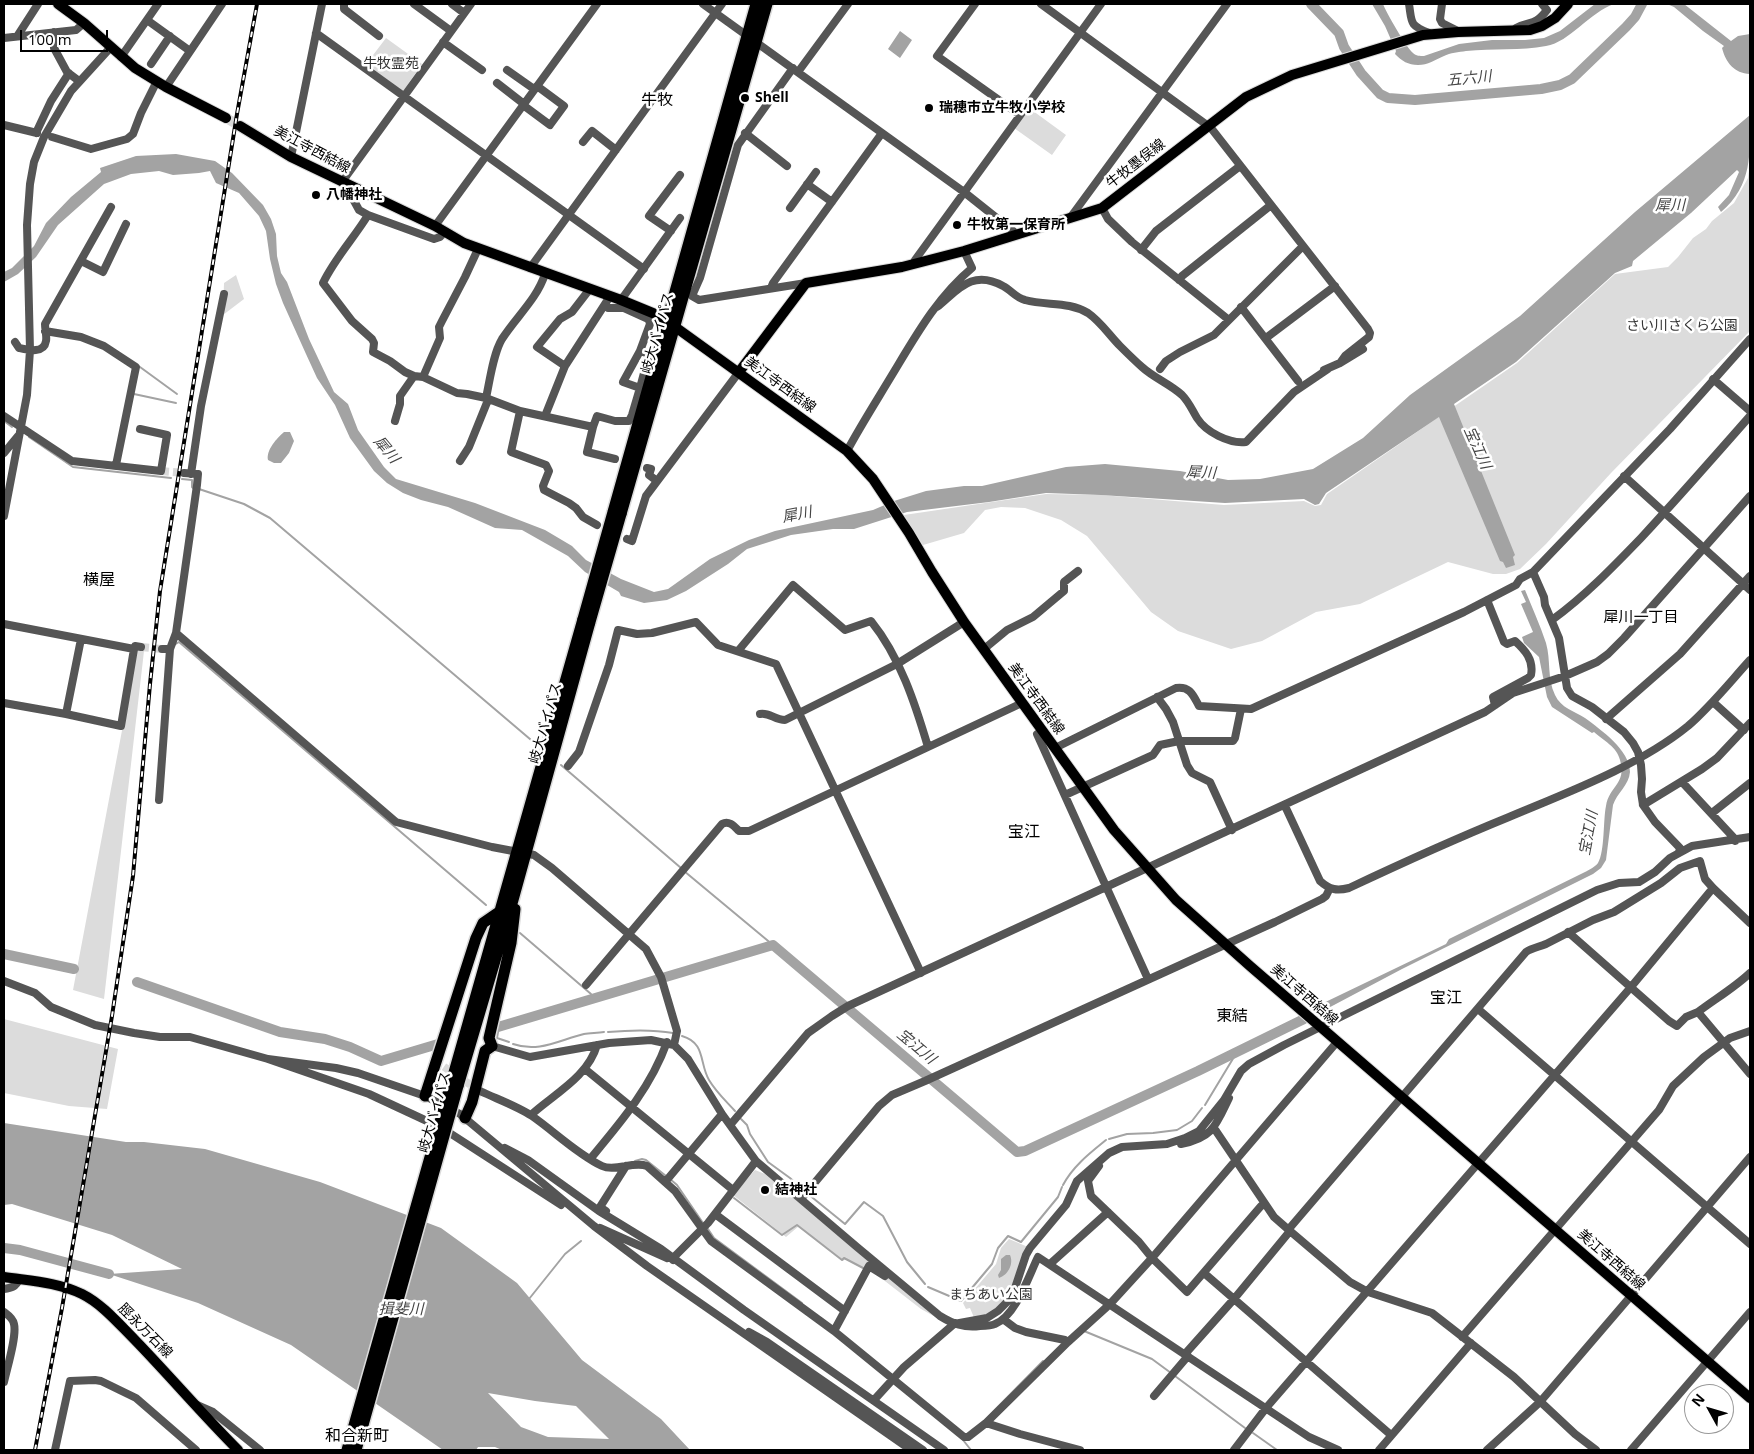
<!DOCTYPE html>
<html>
<head>
<meta charset="utf-8">
<style>
	body { margin:0 }
	#map { position:relative; width:1754px; height:1454px; overflow:hidden; background:#fff; font-family:"Open Sans",sans-serif }
	canvas { display:block }
	.frame { position:absolute; inset:0; border:5px solid #000; pointer-events:none }
	.north { position:absolute; left:1684px; top:1384px; width:50px; height:50px; box-sizing:border-box; background:#fff; border:1px solid #999; border-radius:50%; rotate:309deg; font-size:14px; font-weight:700; line-height:20px; text-align:center; color:#000 }
	.north::after { content:''; display:block; margin:auto; width:18px; height:22px; background:#000; clip-path:polygon(50% 0,100% 100%,50% 72%,0 100%) }
	.scale { position:absolute; left:20px; top:30px; width:88px; height:22px; box-sizing:border-box; border:2px solid #000; border-top:0; padding-left:6px; font-size:15px; line-height:18px; white-space:nowrap; color:#000; -webkit-text-stroke:4px #fff; paint-order:stroke }
</style>
</head>
<body>
<div id="map">
<canvas width="1754" height="1454"></canvas>
<div class="frame"></div>
<div class="north">N</div>
<div class="scale">100 m</div>
</div>
<script>
const context = document.querySelector('canvas').getContext('2d');
context.lineJoin = 'round';
function fill(path, color) {
  context.fillStyle = color;
  context.fill(path, 'evenodd');
}
function stroke(path, color, width, dash) {
  context.strokeStyle = color;
  context.lineWidth = width;
  context.lineCap = dash ? 'butt' : 'round';
  context.setLineDash(dash || []);
  context.stroke(path);
}
function label(font, color, halo, rows, align = 'center') {
  context.font = font + ' "Open Sans","Noto Sans JP",sans-serif';
  context.lineWidth = 5;
  context.setLineDash([]);
  context.textBaseline = 'middle';
  context.strokeStyle = halo;
  context.fillStyle = color;
  for (const [text, x, y, turn = 0] of rows) {
    context.save();
    context.translate(x, y);
    context.rotate((+turn || 0) * Math.PI / 180);
    context.textAlign = isNaN(turn) ? turn : align;
    if (halo) context.strokeText(text, 0, 0);
    context.fillText(text, 0, 0);
    context.restore();
  }
}
fill(new Path2D(`
	M386,38L422,64L401,94L364,67Z
	M1029,108L1066,135L1052,155L1014,128Z
	M1750,163V331L1611,473L1546,544L1520,569L1506,574H1493L1448,562L1360,604L1316,612L1262,641L1231,649L1178,631L1151,612L1087,536L1061,520L1025,508L1001,507L985,510L964,533L923,545L904,515L1046,494L1101,495L1224,505L1304,501L1315,506L1321,505L1327,494L1517,363L1615,274L1668,267L1678,257L1693,238L1706,229L1712,221L1734,203L1748,178Z
	M236,275L244,299L223,315L224,283Z
	M137,651H144L104,999L73,990Z
	M4,1019L118,1049L107,1109L69,1106L4,1093Z
	M755,1170L765,1174L939,1319L921,1309L872,1271L865,1270L845,1259L843,1261L799,1226L786,1237L733,1195Z
	M1009,1239L1028,1247L1013,1288L998,1310L975,1320L970,1308L966,1309L963,1303L996,1264L1001,1248Z`), '#dcdcdc');
fill(new Path2D(`
	M1372,4H1383C1386,12 1406,47 1413,53C1416,56 1420,56 1424,56L1459,44L1492,40H1525L1544,38L1560,31L1595,4H1614C1590,12 1570,42 1546,46C1521,51 1493,48 1466,51C1459,52 1450,53 1444,56C1435,60 1428,65 1418,65C1408,65 1402,61 1395,54L1396,51L1385,26Z
	M1667,4H1684L1731,41L1738,36L1750,34V74C1734,73 1726,63 1722,48L1724,46L1703,31L1674,7Z
	M900,31L912,40L900,58L888,49Z
	M1750,115C1750,153 1753,185 1721,212L1718,207L1729,195L1739,172L1737,170L1691,213L1633,261L1632,266L1615,273L1516,362L1454,404L1515,555L1513,557L1515,565L1506,568L1503,562L1500,561L1439,417L1326,493L1319,504L1315,505L1304,499L1225,503L1101,495L1046,493L989,502L907,512L854,529H833L791,535L747,549L728,564L686,591L667,600L644,603L621,596L619,592L585,572L568,556L522,530L495,528L448,507L421,500L403,493L387,483L374,471L350,438L335,405L317,378L306,354L283,303L276,284L270,259L266,231L259,216L239,193L216,183L210,171L199,173L173,175L159,171L131,174L104,184L58,225L36,257L18,274L4,282V272L12,268L34,246L46,223L71,197L101,172L100,168L136,156L176,154L215,161L232,173L263,205L271,219L276,234L277,256L281,273L287,282L309,339L334,392L348,404L358,430L384,467L396,479L475,503L545,530L572,546L586,560L621,579L654,592L668,589L710,559L749,540L775,531L873,510L894,501L926,491L964,486H982L1066,467L1105,464L1180,471L1228,480L1260,479L1313,469L1363,438L1410,395L1520,316L1635,212Z
	M284,432H290L294,441L289,453L281,463H274L268,460C266,450 277,438 284,432Z
	M1525,590C1532,607 1540,625 1546,643C1551,660 1547,679 1555,695C1561,708 1574,711 1585,718C1601,730 1630,750 1630,772C1629,785 1617,793 1613,805L1606,860L1601,868L1593,874L1402,969L1317,1014L1313,1008L1446,944L1449,939L1585,872C1589,870 1595,867 1598,863C1605,851 1603,820 1606,806C1609,786 1627,784 1620,760C1617,747 1603,740 1594,732L1592,733L1552,707L1547,697L1539,657L1524,643L1522,637L1533,632L1521,604L1526,602L1521,591Z
	M4,1123L126,1142H144L205,1149L320,1182L441,1228L517,1283L582,1360L661,1419L690,1450H502L495,1447H478L476,1450H443L291,1345L198,1303L109,1274L182,1269L112,1235L12,1204L4,1205ZM488,1393L535,1401L576,1406L609,1439L548,1437L521,1427Z
	M1006,1255H1010C1014,1264 1008,1275 999,1278L998,1275L1001,1270V1259Z`), '#a3a3a3');
stroke(new Path2D(`
	M140,367L177,394
	M134,394L176,403
	M4,421L12,427
	M29,437L73,467L171,478
	M182,479L192,480V487L193,488
	M199,489L244,504L270,518L537,745
	M174,645L179,642L486,905
	M561,765L681,868
	M684,871L773,945
	M520,933L591,994L593,999
	M499,1026L497,1038L509,1042
	M608,1032C630,1030 651,1029 673,1033
	M682,1036C706,1043 699,1063 709,1080C716,1092 726,1101 735,1111
	M513,1044C539,1053 559,1040 584,1034C590,1033 597,1033 604,1032
	M1205,1105L1237,1052
	M741,1119L747,1125L750,1134L768,1162L790,1178L804,1191
	M1109,1139L1127,1134L1153,1133L1177,1130L1192,1121L1202,1108
	M635,1161L642,1159L646,1160L666,1176
	M670,1179L677,1185L703,1223
	M1063,1185C1073,1166 1090,1153 1106,1140
	M808,1194L845,1224L864,1202L883,1216L907,1262L925,1284
	M734,1198L782,1235L797,1225L842,1260L844,1258L865,1269
	M706,1226L714,1238L802,1303
	M928,1287L961,1301L992,1264L998,1248L1008,1236L1021,1242L1058,1197L1062,1187
	M529,1299L565,1254L581,1241
	M1084,1331L1152,1359L1171,1373
	M1175,1376L1245,1428
	M985,1420L1043,1361
	M1253,1433L1277,1450
	M963,1440L971,1450`), '#a3a3a3', 2);
stroke(new Path2D(`
	M1311,4L1339,33L1344,47L1361,73L1380,94L1388,98L1415,100L1541,89L1560,85L1572,79L1626,27L1635,17L1642,4
	M4,954L74,969
	M137,982L280,1032L325,1039L350,1047L381,1061L438,1044
	M498,1027L773,945L1017,1152L1025,1151L1198,1071L1304,1019
	M4,1248L20,1250L109,1274`), '#a3a3a3', 10);
stroke(new Path2D(`
	M161,471L184,473
	M141,647L162,649
	M434,1060L478,1090`), '#d9d9d9', 8, [8, 4]);
stroke(new Path2D(`
	M226,118L240,126`), '#d9d9d9', 10, [10, 5]);
const major = new Path2D(`
	M58,4L84,23L135,68L166,87L226,118
	M240,126L291,157L435,226L464,243L621,300L660,316L847,451L873,479L909,533L932,572L964,622L1114,830L1176,900L1250,966L1750,1398
	M739,372L806,283L902,267L964,251L1102,208L1246,97L1292,75L1423,35L1458,32L1530,30L1542,26L1555,18L1568,4
	M4,1277C30,1281 57,1282 82,1294C102,1304 118,1323 134,1339C169,1375 202,1414 238,1450`);
const highway = new Path2D(`
	M613,512L756,4
	M621,514L767,4
	M451,1083L583,619
	M458,1086L513,900L590,622
	M425,1096L476,938L483,923L499,912
	M465,1118L472,1102L485,1051L492,1046L489,1038L511,943L515,909`);
stroke(major, '#dbdbdb', 12);
stroke(highway, '#dbdbdb', 14);
stroke(new Path2D(`
	M344,4V9L379,36
	M414,4L451,31
	M452,4L464,13
	M703,4L964,192L1013,231L1015,235
	M975,4L937,56L1020,115
	M1041,4L1211,128L1368,329L1370,333L1369,337L1345,356L1340,363
	M1409,4C1412,23 1409,25 1429,33
	M1442,4L1440,19L1442,23L1456,30L1458,32
	M147,20L190,51
	M1516,28C1531,20 1534,27 1547,10L1542,4
	M54,32V48L67,72L79,81
	M316,33L644,269
	M18,35L38,4
	M4,38L76,30L84,23
	M443,42L482,70
	M121,57L158,4
	M151,64L170,36
	M793,68L738,145L700,278L692,296L699,300L806,283
	M507,70L534,89
	M798,72L848,4
	M497,83L524,104
	M166,87L222,4
	M523,105L550,125L564,106L537,86
	M4,125L37,133
	M36,133L51,101L69,73
	M745,133L787,166
	M52,137L91,149L127,139L133,134L141,113L157,81
	M583,142L592,131L616,150
	M291,157L322,4
	M342,182L471,4
	M807,184L832,202
	M357,190L353,199L359,210L368,215C354,238 335,258 323,283L352,321L372,339L374,343L373,352L390,361L405,372L414,376L423,377L457,393L467,394L486,398L520,411L593,427L597,416L615,421H629L632,415L640,388L623,382L640,351L650,324L649,320L646,318L624,308H608L605,305
	M790,208L816,172
	M1102,208L1108,219L1132,242L1229,320
	M368,215L434,239L440,237L444,232
	M1070,218L1227,4
	M435,226L597,4
	M671,231L649,216L680,175
	M1141,250L1156,231L1240,166
	M81,261L103,272L126,224
	M914,264L915,260L1101,4
	M530,268L722,4
	M1179,280L1182,276L1271,205
	M771,288L773,283L882,133
	M621,300L680,218
	M937,307C958,290 972,269 1003,286C1011,290 1016,298 1025,300C1047,306 1068,301 1088,313C1101,322 1109,335 1120,346C1127,353 1134,360 1142,367C1154,378 1170,384 1182,395C1189,402 1192,410 1197,418C1206,432 1229,444 1246,442L1294,392L1328,369
	M1241,307L1298,381
	M45,331L81,337L104,346L136,367L116,465
	M1266,338L1335,286
	M15,342L19,348C28,350 44,354 46,341C47,336 45,330 45,324L111,207
	M565,366L537,347L560,319L572,312L589,290
	M1160,369L1166,361L1180,352L1214,335L1303,246
	M1324,370L1340,363L1363,349
	M423,377L440,338L439,327L442,321L465,277L478,249
	M1713,379L1750,411
	M640,388L649,354L640,351
	M486,398C490,380 493,354 502,339C516,317 537,299 545,274
	M520,411L511,452L546,465L549,471L543,486L544,490L569,503L576,508L583,517L597,525
	M4,416L72,461L161,471L167,435L140,429
	M545,416L565,366L607,301
	M395,421L400,404V396L414,376
	M593,427L587,452L615,459
	M847,451C861,425 877,400 892,375C915,337 937,297 972,268L964,251
	M4,453L18,436
	M460,461L469,447L488,400
	M647,468L651,469L649,475L657,481
	M191,474L201,406L224,294
	M1624,476L1750,590
	M4,516L27,395L30,350L27,225L30,184L34,162L44,137L71,91L111,47
	M627,539L632,541L646,496L739,372
	M1533,572L1544,597L1545,605L1559,638L1567,688L1572,696L1592,707L1624,732L1633,743L1638,752L1641,765L1642,779L1641,792L1643,805L1655,822L1680,848L1679,852
	M1487,600L1504,642L1507,644L1515,641C1525,650 1534,660 1531,675L1528,678L1493,697L1495,705
	M1552,620C1585,596 1613,567 1641,538C1678,498 1714,457 1750,416
	M4,624L134,649L135,646L141,647
	M176,633L396,822L492,847L534,855L552,868L646,949L661,977L677,1031L674,1045
	M162,649H170L176,633L197,485L198,474L184,473
	M984,649L1007,630L1033,617L1064,591V582L1078,571
	M738,651L793,585L845,630L871,621C900,657 915,703 928,747
	M1157,697L1166,709L1173,722L1187,765L1192,773L1210,782L1232,830
	M1713,702L1744,730
	M4,703L66,714L121,726L134,649
	M66,714L81,639
	M760,714C769,712 775,720 785,720L897,664L964,622
	M1606,719L1680,654L1750,576
	M1043,731L1037,734L1148,979
	M1055,748L1176,688C1190,686 1193,695 1199,706L1251,709L1464,612L1516,585L1520,579L1533,572L1670,429L1750,339
	M568,766L579,752L609,665L618,630L637,634L652,633L696,622L718,645L776,664L921,973
	M1682,782L1734,838L1735,841
	M1065,795L1153,755L1160,745L1179,741H1233L1235,738L1241,709
	M159,800L170,649
	M1643,805L1702,769L1717,758L1750,723
	M1285,806L1320,881C1330,890 1337,891 1349,888C1402,863 1455,839 1509,817C1566,793 1639,766 1688,726C1711,706 1730,682 1750,660
	M1712,813L1750,783
	M1568,932L1669,1021L1677,1026L1686,1017L1698,1012L1750,1074
	M4,981L35,993L51,1007L95,1025L134,1033L160,1037H190L268,1059L369,1094L442,1128L561,1205
	M586,985L722,824C729,820 734,826 739,831H749L1022,703
	M1478,1009L1750,1244
	M1698,1012C1715,999 1734,988 1750,973
	M492,1046L530,1057L609,1043L651,1040L674,1045L688,1059L722,1114L756,1161L857,1247L940,1316C953,1324 964,1328 980,1326C985,1326 991,1326 995,1324C1016,1316 1029,1275 1038,1257L1309,1437L1338,1450
	M268,1059L336,1068L358,1073L425,1096L460,1114L594,1226L647,1266L911,1450
	M585,1069L733,1190
	M480,1091C497,1099 517,1106 532,1116C555,1132 577,1154 602,1166C615,1172 633,1161 647,1166L675,1191L711,1241L834,1331L964,1437H968L986,1423L1068,1342L1110,1304L1152,1258L1337,1042
	M531,1115C554,1094 588,1077 597,1045
	M731,1124L808,1033L832,1016L848,1006L1485,712L1513,693L1565,676L1597,662L1608,654L1624,638L1750,496
	M1214,1128L1274,1217L1290,1231L1350,1282L1368,1292L1432,1313L1514,1377L1575,1434L1596,1450
	M1181,1144C1213,1138 1216,1125 1229,1098
	M505,1148L528,1160L599,1211L661,1249L744,1310L944,1450
	M591,1158C621,1122 651,1087 667,1042
	M1099,1166L1088,1181L1091,1196L1139,1242L1152,1258L1187,1292L1261,1206L1265,1204
	M666,1181L722,1114
	M801,1199L879,1106L892,1095L925,1081L1275,922L1322,899L1326,896L1330,888
	M606,1211L600,1207L626,1166
	M715,1214L845,1311
	M600,1228L667,1258
	M1288,1230L1526,952C1532,948 1539,947 1546,944L1593,920L1614,912L1661,883L1680,868L1700,861L1705,879L1713,888L1750,923
	M673,1260L676,1255L708,1223L756,1161
	M1050,1264L1108,1212
	M1204,1273L1391,1435
	M4,1289C11,1288 16,1287 19,1279
	M4,1312C8,1315 13,1318 14,1324C17,1336 7,1368 4,1382
	M1003,1319L1015,1328L1026,1332L1065,1340L1068,1342
	M834,1331L869,1266L885,1276
	M749,1332L767,1342L923,1450
	M1462,1337L1659,1110L1673,1086L1704,1057L1730,1038L1750,1031
	M1185,1354L1234,1299L1290,1231
	M1154,1396L1188,1356
	M874,1400L904,1367L954,1324L987,1318L998,1311L1008,1301L1015,1288L1026,1255L1030,1248L1066,1205L1077,1181L1109,1153L1122,1147L1167,1144L1185,1138L1199,1131L1224,1100L1241,1071L1249,1064L1284,1045L1597,890L1619,883L1639,882L1655,872L1670,858L1692,846L1750,837
	M197,1405L213,1412L260,1450
	M986,1423L1020,1434L1080,1450
	M55,1450L70,1381L95,1380L101,1381L136,1398L196,1450
	M1234,1450L1266,1408L1631,987L1713,888
	M1379,1450L1471,1343
	M1487,1450L1540,1402L1750,1157
	M1631,1450L1750,1312`), '#555', 8);
stroke(major, '#000', 10);
stroke(highway, '#000', 11);
const rail = new Path2D(`
	M35,1450L62,1308L112,1016L133,876L150,684L160,591L237,114L257,4`);
stroke(rail, '#000', 4);
stroke(rail, '#fff', 2, [5.5]);
const highwayBridge = new Path2D(`
	M583,619L613,512
	M590,622L621,514
	M347,1450L451,1083
	M356,1450L458,1086`);
stroke(highwayBridge, '#dbdbdb', 14, []);
stroke(highwayBridge, '#000', 11);
for (const [x, y, r, color] of [
	[745,98,5,"#000"],
	[929,108,5,"#000"],
	[316,195,5,"#000"],
	[957,225,5,"#000"],
	[765,1190,5,"#000"]
]) {
  const dot = new Path2D();
  dot.arc(x, y, r, 0, 2 * Math.PI);
  context.fillStyle = color;
  context.fill(dot);
  stroke(dot, '#fff', 2);
}
label('14px', '#333', '#fff', [
	["牛牧霊苑",391,64],
	["さい川さくら公園",1682,326],
	["まちあい公園",991,1295]
]);
label('bold 14px', '#000', '#fff', [
	["Shell",755,98],
	["瑞穂市立牛牧小学校",939,108],
	["八幡神社",326,195],
	["牛牧第一保育所",967,225],
	["結神社",775,1190]
], 'left');
label('14px', '#000', '#fff', [
	["美江寺西結線",312,150,28],
	["牛牧墨俣線",1136,164,-38],
	["岐大バイパス",658,333,-74],
	["美江寺西結線",780,385,36],
	["美江寺西結線",1036,699,54],
	["岐大バイパス",546,723,-74],
	["美江寺西結線",1304,995,41],
	["岐大バイパス",435,1112,-74],
	["美江寺西結線",1611,1260,41],
	["脛永万石線",145,1331,45]
]);
label('italic 15px', '#444', '#fff', [
	["五六川",1469,79,-6],
	["犀川",1670,206],
	["宝江川",1477,448,66],
	["犀川",386,450,50],
	["犀川",1201,473,3],
	["犀川",797,515,-11],
	["宝江川",1589,833,-79],
	["宝江川",916,1047,40],
	["揖斐川",401,1310]
]);
label('15px', '#000', '#fff', [
	["犀川一丁目",1641,618]
]);
label('16px', '#000', '#fff', [
	["牛牧",657,100],
	["横屋",99,580],
	["宝江",1024,832],
	["宝江",1446,998],
	["東結",1232,1016],
	["和合新町",357,1436]
]);
</script>
</body>
</html>
